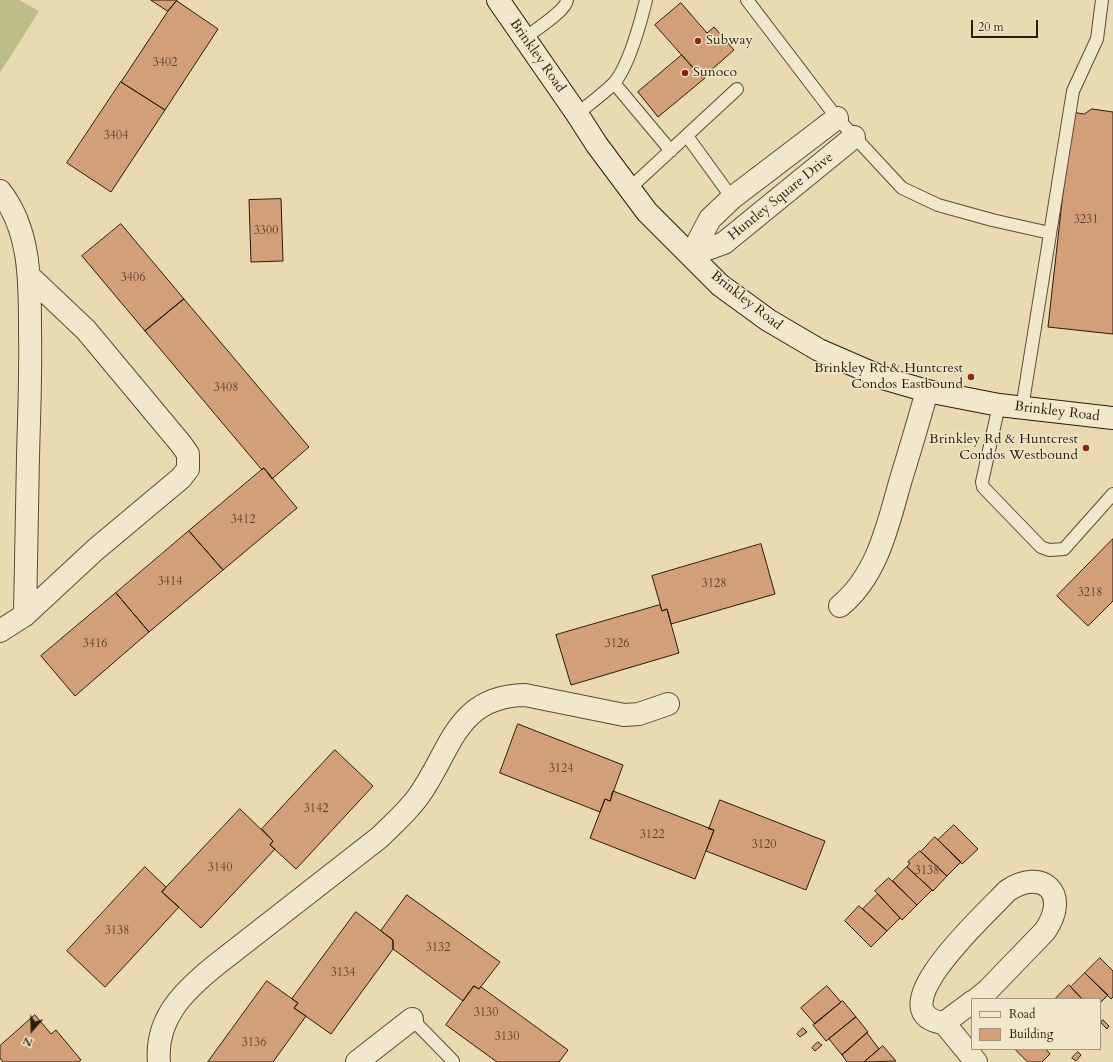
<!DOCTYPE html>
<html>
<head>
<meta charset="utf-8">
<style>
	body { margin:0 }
	#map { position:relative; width:1113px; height:1062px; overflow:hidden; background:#e9dab2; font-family:Cardo,serif }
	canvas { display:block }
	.legend { position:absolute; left:971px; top:998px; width:130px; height:52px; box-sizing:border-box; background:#f1e7cd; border:1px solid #a19580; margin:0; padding:5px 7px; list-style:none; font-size:12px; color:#291b0d }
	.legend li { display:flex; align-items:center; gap:8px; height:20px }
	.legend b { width:20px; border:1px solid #a19580 }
	.north { position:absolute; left:12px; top:1010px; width:40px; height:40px; -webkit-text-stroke:3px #f1e7cd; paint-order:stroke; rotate:200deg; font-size:11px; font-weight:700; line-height:16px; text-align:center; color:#291b0d }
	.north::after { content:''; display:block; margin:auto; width:14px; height:18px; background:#291b0d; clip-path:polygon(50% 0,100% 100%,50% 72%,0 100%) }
	.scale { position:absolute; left:971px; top:20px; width:67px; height:18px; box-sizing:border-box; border:2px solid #291b0d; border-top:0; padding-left:5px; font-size:12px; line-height:14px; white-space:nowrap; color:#291b0d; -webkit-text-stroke:3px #f1e7cd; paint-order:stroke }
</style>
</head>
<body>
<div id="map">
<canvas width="1113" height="1062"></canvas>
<ul class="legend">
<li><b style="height:5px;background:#f1e7cd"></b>Road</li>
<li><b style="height:11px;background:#d39f79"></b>Building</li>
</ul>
<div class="north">N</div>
<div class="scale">20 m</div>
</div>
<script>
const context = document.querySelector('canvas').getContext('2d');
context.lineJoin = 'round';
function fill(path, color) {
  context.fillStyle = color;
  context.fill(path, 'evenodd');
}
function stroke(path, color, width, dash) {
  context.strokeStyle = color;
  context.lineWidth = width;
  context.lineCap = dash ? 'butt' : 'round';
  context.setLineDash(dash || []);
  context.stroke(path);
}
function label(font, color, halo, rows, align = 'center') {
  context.font = font + ' Cardo,serif';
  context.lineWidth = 3;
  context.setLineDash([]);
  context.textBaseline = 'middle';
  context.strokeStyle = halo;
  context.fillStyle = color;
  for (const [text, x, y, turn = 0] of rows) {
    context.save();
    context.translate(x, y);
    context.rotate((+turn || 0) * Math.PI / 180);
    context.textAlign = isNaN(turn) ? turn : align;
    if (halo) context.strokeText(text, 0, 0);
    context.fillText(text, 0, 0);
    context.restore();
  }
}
fill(new Path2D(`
	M0,0H19L39,11L0,73Z`), '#bdbd88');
const building = new Path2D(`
	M151,0H177L168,11Z
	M177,1L218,29L165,110L121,82L168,11Z
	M681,3L707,33L714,27L734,50L702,78L655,25Z
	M682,55L702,78L704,76L705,78L658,117L638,92Z
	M121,82L165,110L111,192L67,163Z
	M1092,109L1113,112V334L1048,327L1072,112L1084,114Z
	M281,199L283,261L251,262L249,200Z
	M121,224L184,299L145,331L82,256Z
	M184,299L309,447L272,479L264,468L262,470L145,331Z
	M264,468L297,508L223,570L189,531Z
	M189,531L223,570L149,632L116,593Z
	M1113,539V601L1088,626L1057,596Z
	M761,544L775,594L671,624L667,609L662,611L652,576Z
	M116,593L149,632L75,696L41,656Z
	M660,605L662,611L667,609L679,653L571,685L556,635Z
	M518,724L623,765L610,801L605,799L600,812L500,773Z
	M335,750L373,786L296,869L270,845L273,841L262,829Z
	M613,791L714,830L695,879L590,838L605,799L610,801Z
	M720,800L825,841L806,890L706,851L714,830L709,829Z
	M240,809L273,841L270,845L275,849L201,928L162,892Z
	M954,825L978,849L962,864L938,840Z
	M935,837L961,862L947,876L921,852Z
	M920,851L947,876L933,891L907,867L910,863L908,862Z
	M145,867L166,887L162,892L179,907L105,987L67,951Z
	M907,867L932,890L917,905L893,881Z
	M889,878L917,905L902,920L875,891Z
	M878,894L900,918L887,931L863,909Z
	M407,895L500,962L479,989L474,986L463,1001L393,949V940L381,931Z
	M859,906L887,931L871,947L845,921Z
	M356,912L393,940V949L331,1034L294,1008L298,1003L292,999Z
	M1100,958L1113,971V997L1111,999L1085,973Z
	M1085,973L1108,995L1100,1003V999H1082L1071,987Z
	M267,981L298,1003L294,1008L306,1016L273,1062H208Z
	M1069,985L1082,999H1055Z
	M474,986L479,989L481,987L568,1050L559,1062H497L446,1025Z
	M827,986L841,1002L815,1024L801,1008Z
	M843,1001L856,1017L826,1041L813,1025Z
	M35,1015L51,1034L56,1030L81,1060L78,1062H3L0,1058V1046Z
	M856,1017L868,1032L842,1055L829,1039Z
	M1103,1020L1109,1026L1107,1029L1101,1023Z
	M803,1028L807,1032L800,1037L797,1034Z
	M867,1033L879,1049L864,1062H847L842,1055Z
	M818,1042L822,1045L815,1051L812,1048Z
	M883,1046L896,1061L864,1062L879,1049Z
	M1015,1049H1046L1050,1054L1042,1062H1028Z
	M1078,1052L1081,1055L1076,1061L1072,1058Z`);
fill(building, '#d39f79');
stroke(building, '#291b0d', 1);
const lane = new Path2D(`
	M747,0L837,118L902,188L938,205L992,220L1050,233
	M524,39C533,31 566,11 567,0
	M614,83L671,151
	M577,114C589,104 602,95 613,84C628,69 641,21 646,0
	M687,136L732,198
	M630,188L737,89
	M999,405L982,482L983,487L1041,547L1049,550L1064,549L1113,494
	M1022,408L1073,91L1097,39L1102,0
	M412,1019L453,1061V1062`);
const street = new Path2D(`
	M0,191C31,230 30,283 30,330C31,373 29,415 28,457C27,510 26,562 25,615
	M691,255L724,243L854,137
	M691,255L710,219L732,198L837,118
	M840,606C878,575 888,524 901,479C910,450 919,420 927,391
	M0,631L25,615L95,550L181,478L188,469V454L181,444L86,330L30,277
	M972,1002L944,1023C873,1014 991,909 1007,891C1042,867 1071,893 1045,931L988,990L977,999
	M944,1023L976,1062
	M159,1062C155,1018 185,990 216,965L380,837C393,824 407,812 418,797C451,752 455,696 525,695L624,715L639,714L668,704
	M357,1062L412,1019`);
const secondary = new Path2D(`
	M498,0L577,114L597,145L647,212L720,285L768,320L819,350L886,379L927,391L999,405L1113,418`);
stroke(lane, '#594b36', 14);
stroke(street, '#594b36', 24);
stroke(secondary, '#291b0d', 24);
stroke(lane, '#f1e7cd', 12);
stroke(street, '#f1e7cd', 22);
stroke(secondary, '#f1e7cd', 22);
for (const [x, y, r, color] of [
	[698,41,4,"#8f2418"],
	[685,73,4,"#8f2418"],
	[971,377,4,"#8f2418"],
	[1086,448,4,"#8f2418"]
]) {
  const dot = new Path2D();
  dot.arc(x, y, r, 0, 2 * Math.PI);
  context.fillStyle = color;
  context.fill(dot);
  stroke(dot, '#f1e7cd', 1.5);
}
label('12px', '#543c28', null, [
	["3402",165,63],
	["3404",116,136],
	["3231",1086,220],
	["3300",266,231],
	["3406",133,278],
	["3408",226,388],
	["3412",243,520],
	["3414",170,582],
	["3128",714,584],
	["3218",1090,593],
	["3416",95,644],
	["3126",617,644],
	["3124",561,769],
	["3142",316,809],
	["3122",652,835],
	["3120",764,845],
	["3140",220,868],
	["3138",927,871],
	["3138",117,931],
	["3132",438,948],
	["3134",343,973],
	["3130",486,1013],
	["3130",507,1037],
	["3136",254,1043]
]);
label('14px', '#291b0d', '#f1e7cd', [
	["Subway",706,41],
	["Sunoco",693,73],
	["Brinkley Rd & Huntcrest",963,369,"right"],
	["Condos Eastbound",963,385,"right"],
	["Brinkley Rd & Huntcrest",1078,440,"right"],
	["Condos Westbound",1078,456,"right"]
], 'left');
label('14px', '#291b0d', '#f1e7cd', [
	["Brinkley Road",537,56,55],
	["Huntley Square Drive",781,197,-39],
	["Brinkley Road",746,301,38],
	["Brinkley Road",1057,412,7]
]);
</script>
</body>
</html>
